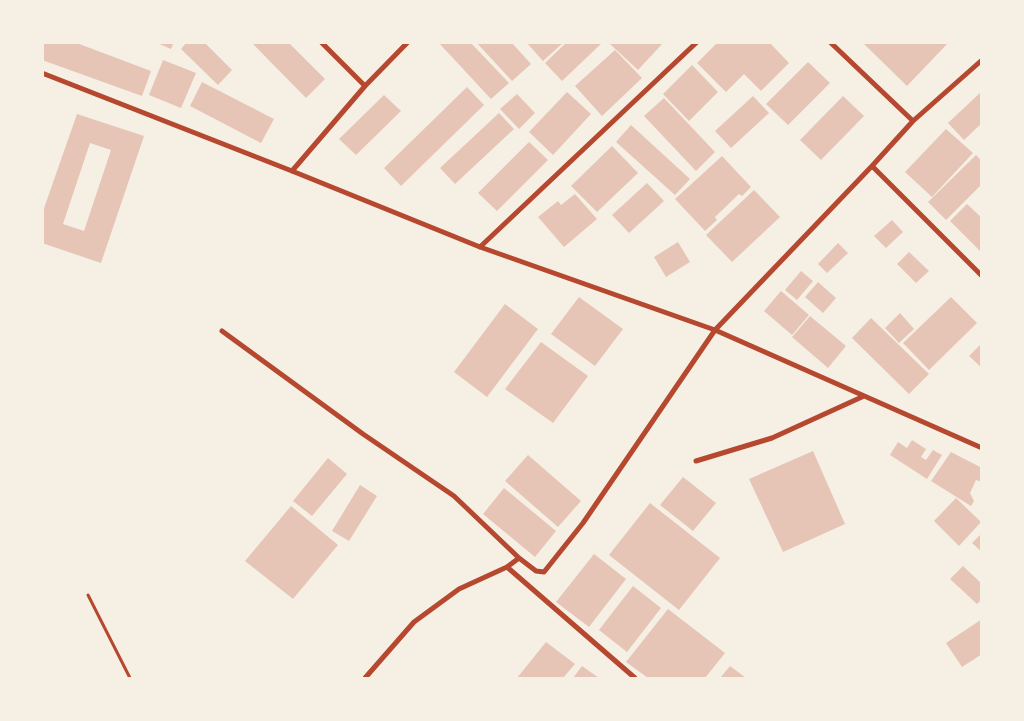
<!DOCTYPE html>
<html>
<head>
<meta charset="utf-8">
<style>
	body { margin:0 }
	#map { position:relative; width:1024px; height:721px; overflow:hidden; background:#f6efe4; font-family:Figtree,sans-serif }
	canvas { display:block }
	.frame { position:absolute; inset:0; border:44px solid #f6efe4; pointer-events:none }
</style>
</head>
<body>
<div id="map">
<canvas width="1024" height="721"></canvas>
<div class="frame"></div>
</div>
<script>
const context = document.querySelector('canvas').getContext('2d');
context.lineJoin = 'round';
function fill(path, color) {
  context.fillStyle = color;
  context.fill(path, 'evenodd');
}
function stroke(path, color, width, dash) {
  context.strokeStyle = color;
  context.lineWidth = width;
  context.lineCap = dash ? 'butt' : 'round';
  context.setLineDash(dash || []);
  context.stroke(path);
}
fill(new Path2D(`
	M42,42H74L151,71L142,96L42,60Z
	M155,42H174L171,49Z
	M187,42H204L232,70L218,85L181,49Z
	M251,42H288L325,79L306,98Z
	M438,42H470L509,83L491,99Z
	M476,42H511L531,64L512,81Z
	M526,42H564L543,61Z
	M567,42H603L562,81L545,63Z
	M611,42H664L638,70L610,44Z
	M718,42H769L789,63L761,91L744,74L726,92L697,63Z
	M862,42H949L907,86Z
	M615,50L642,78L602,116L575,86Z
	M163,60L196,73L181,108L149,95Z
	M808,62L830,83L788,125L766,104Z
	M692,65L718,92L689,121L663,94Z
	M202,82L274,119L261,143L190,106Z
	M467,87L484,105L401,186L384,168Z
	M982,91V123L964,140L948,123Z
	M567,92L591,114L553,155L529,132Z
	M517,94L535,113L519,129L500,109Z
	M384,95L401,111L356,155L339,139Z
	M753,96L769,113L731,148L715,131Z
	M843,96L864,116L821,160L800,140Z
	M664,98L715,152L696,171L644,116Z
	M499,113L514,129L455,184L440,168Z
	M77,114L144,136L101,263L42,243V214ZM90,143L111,150L84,231L63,224Z
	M631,125L690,179L675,195L616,142Z
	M946,129L973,153L932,197L905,172Z
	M529,142L548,160L497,211L478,193Z
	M612,146L638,173L597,212L571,186Z
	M976,155L982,161V184L946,220L928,202Z
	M722,156L751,187L742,196L739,194L715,217L717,220L705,231L675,199Z
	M647,183L664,201L629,233L612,215Z
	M754,190L780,217L732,262L706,235Z
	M575,194L597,219L564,247L538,217L558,201L561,205Z
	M967,204L982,218V253L950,221Z
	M892,220L903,232L886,248L874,236Z
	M678,242L690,262L666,277L654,257Z
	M838,243L848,253L827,273L818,264Z
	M909,252L929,271L916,283L897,264Z
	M801,271L813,281L797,300L785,290Z
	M818,282L836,298L823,313L805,297Z
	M781,291L809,315L792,335L764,311Z
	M579,297L623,329L595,366L551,334Z
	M951,297L977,323L929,370L903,343Z
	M505,304L538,329L487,397L454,372Z
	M900,313L914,329L899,343L885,328Z
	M810,316L846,346L828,368L792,337Z
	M871,318L929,374L909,394L852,338Z
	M541,342L588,376L553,423L505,389Z
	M982,343V368L969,356Z
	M912,440L926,449L921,457L926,460L933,450L942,455L927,479L890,455L898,442L907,448Z
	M813,451L845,524L783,552L749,479Z
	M951,452L982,468V482L976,480L970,493L974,501L971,506L931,481Z
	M528,455L581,501L558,527L505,481Z
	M328,458L347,474L312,516L293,501Z
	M683,477L716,503L693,531L660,505Z
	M360,485L377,496L349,541L332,531Z
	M504,488L556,531L535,557L483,514Z
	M956,498L981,522L959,546L934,521Z
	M650,503L720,558L679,610L609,555Z
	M291,506L338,545L293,599L245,561Z
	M982,533V552L972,543Z
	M594,554L626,579L589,627L556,602Z
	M963,566L982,584V599L977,604L950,579Z
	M633,586L661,608L627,652L599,630Z
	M668,609L725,653L705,678H648L626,662Z
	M982,619V654L962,667L946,643Z
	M546,642L575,664L563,678H517Z
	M582,666L599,678H573Z
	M730,666L746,678H720Z`), '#e6c5b7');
stroke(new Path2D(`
	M88,595L130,678`), '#b5482f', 3);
stroke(new Path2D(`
	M321,42L365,86
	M830,42L913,121
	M42,73L292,171L480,247L715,330L982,448
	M872,166L982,276
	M292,171L365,86L408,42
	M480,247L697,42
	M222,331L363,434L454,496L519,558L536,571L544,572L583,523L715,330L872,166L913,121L982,60
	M696,461L772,438L864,396
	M507,567L635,678
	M365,678L414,622L459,589L507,567L519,558`), '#b5482f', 5);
</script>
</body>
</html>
